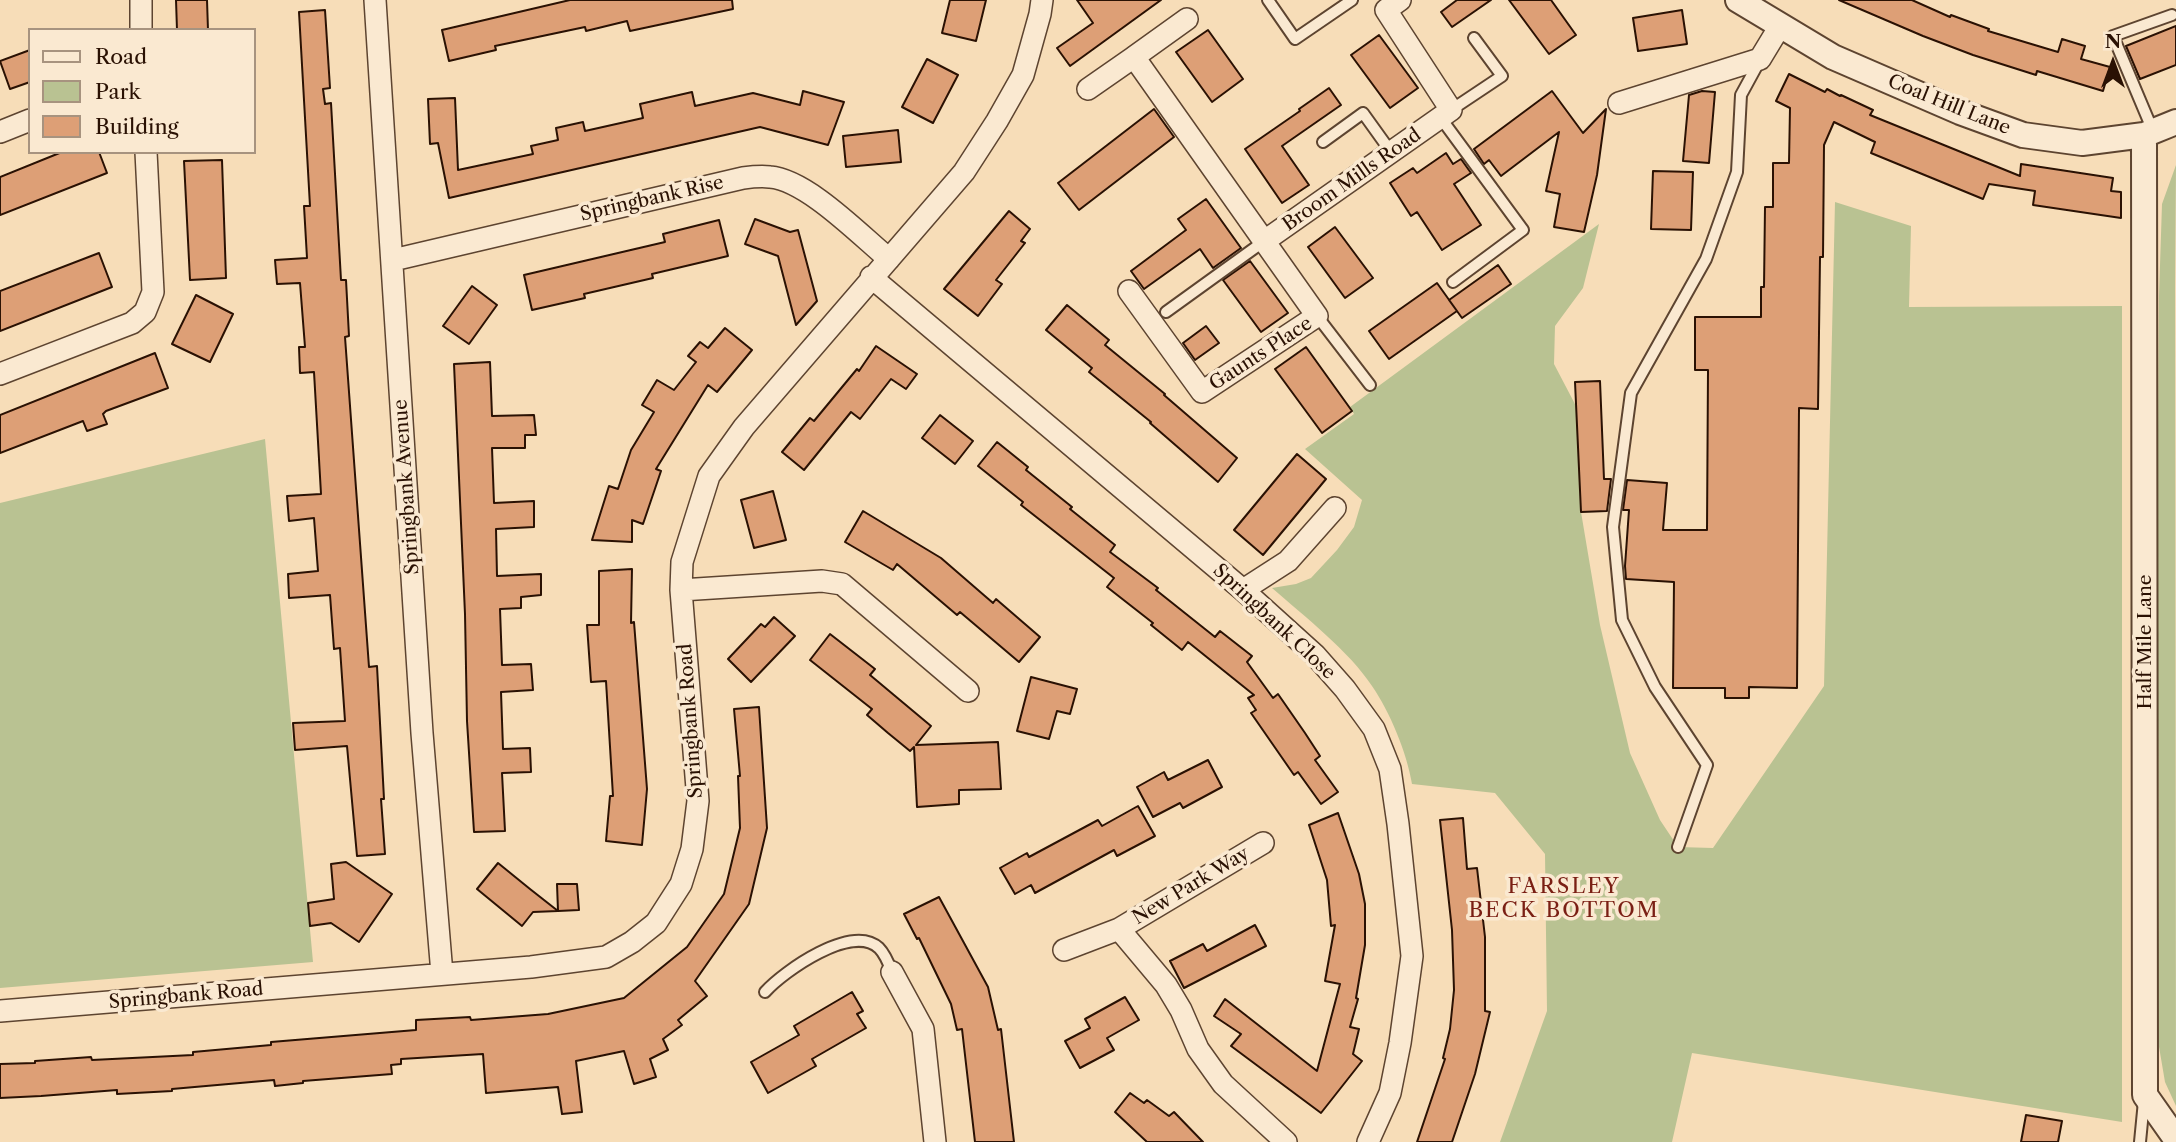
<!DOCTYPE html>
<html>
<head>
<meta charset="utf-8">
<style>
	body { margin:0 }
	#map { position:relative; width:2176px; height:1142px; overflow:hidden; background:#f7ddb8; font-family:"Libre Caslon Text",serif }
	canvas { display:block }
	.legend { position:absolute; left:28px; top:28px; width:228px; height:126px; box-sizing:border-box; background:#fae9d1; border:2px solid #a7937f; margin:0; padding:9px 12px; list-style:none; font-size:21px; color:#2a1103 }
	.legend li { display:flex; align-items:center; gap:14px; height:35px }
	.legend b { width:35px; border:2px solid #a7937f }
	.north { position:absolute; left:2078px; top:28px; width:70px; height:70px; -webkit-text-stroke:5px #fae9d1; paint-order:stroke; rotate:0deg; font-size:19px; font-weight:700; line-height:28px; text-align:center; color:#2a1103 }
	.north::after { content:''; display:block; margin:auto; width:24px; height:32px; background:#2a1103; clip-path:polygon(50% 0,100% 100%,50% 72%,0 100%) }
</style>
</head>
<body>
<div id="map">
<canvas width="2176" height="1142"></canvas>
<ul class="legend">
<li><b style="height:9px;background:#fae9d1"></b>Road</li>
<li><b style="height:19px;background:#b9c292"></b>Park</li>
<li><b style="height:19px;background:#dd9f76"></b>Building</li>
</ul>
<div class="north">N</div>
</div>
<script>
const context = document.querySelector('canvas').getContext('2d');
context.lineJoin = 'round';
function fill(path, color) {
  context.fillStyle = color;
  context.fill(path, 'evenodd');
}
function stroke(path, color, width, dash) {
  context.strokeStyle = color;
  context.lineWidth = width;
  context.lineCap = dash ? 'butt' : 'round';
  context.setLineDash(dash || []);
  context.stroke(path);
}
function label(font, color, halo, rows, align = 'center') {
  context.font = font + ' "Libre Caslon Text",serif';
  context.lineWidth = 7;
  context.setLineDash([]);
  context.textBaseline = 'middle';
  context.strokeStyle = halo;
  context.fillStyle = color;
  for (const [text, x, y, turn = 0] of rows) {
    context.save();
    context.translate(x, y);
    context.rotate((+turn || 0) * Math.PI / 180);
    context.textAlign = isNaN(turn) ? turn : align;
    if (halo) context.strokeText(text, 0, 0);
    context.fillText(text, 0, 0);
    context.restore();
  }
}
fill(new Path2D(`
	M2176,165L2175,286L2176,1106L2165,1082L2157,1035L2159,873L2157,561L2159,296L2162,204Z
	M1835,202L1911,226L1909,307L2122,306V1122L1692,1053L1672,1142H1500L1547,1011L1545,854L1495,793L1412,784C1407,753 1390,712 1372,686C1349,651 1304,616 1272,588L1296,584L1311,578L1337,550L1354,527L1362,500L1305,449L1354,414L1350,407L1599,224L1583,288L1555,326L1554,364L1576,406L1581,512L1600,625L1630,753L1660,820L1678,847L1713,848L1824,686Z
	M265,439L313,962L0,988V503Z`), '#b9c292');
const building = new Path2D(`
	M176,0H207L208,30H177Z
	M570,0H732L733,9L630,31L627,21L586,31L585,27L495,46L496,50L449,61L442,30Z
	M950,0H986L976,41L942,33Z
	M1077,0H1161L1070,66L1057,48L1093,23Z
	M1457,0H1491L1452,27L1441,12Z
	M1509,0H1551L1576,35L1549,54Z
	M1839,0H1912L1950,17L1951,15L1989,29L1988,31L2058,52L2062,39L2085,46L2081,59L2110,67L2103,91L2037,71L2036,75L1973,55L1923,36Z
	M325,10L330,88L323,89L325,104L331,103L341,280H346L349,336L345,337L369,667L377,666L384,799H381L385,854L357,856L347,746L295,750L293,723L345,721L340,648L334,649L330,595L289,598L288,574L318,571L314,518L289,521L287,496L321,494L314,372L300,373L299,347H305L300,283L277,284L275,260L307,258L304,206H310L299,12Z
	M1682,10L1687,44L1638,51L1633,18Z
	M2176,26V65L2140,79L2126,46Z
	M1208,30L1243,79L1212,102L1176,52Z
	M1379,35L1418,88L1390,108L1351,55Z
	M30,50V82L10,89L0,61Z
	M927,59L958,75L933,123L902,107Z
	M1789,74L1825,92L1827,89L1840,96L1841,95L1873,110L1870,115L2020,176L2021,164L2113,178L2111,191L2121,192V218L2033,205L2035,191L1989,184L1983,199L1871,153L1875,142L1834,122L1824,145L1823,257H1820L1818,409L1799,408L1797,688L1749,687V698H1725V688H1673L1674,582L1626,579L1625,566L1629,510H1623L1627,480L1667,483L1663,530H1707L1708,370H1695V317H1761V287H1764L1765,207H1773V163H1789L1790,108L1776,101Z
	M1329,88L1341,105L1282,146L1309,185L1282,203L1245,149L1300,111L1299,109Z
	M803,91L844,102L828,145L760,127L449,198L438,143L430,144L428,99L455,98L458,170L533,154L531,146L558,140L556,128L583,122L585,131L643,118L640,104L692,92L695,106L753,93L800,105Z
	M1552,91L1583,133L1606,109L1597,175L1584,232L1554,227L1560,194L1546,191L1559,132L1501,176L1489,160L1484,164L1474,149Z
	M1702,91L1715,92L1709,163L1683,161L1689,95Z
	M1154,109L1174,137L1079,210L1058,183Z
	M898,130L901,162L846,167L843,136Z
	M62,152H99L107,173L0,215V177Z
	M1446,153L1453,164L1461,159L1471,173L1454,184L1481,225L1442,250L1417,212L1411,216L1390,183L1413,168L1417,173Z
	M222,160L226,278L190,280L184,161Z
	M1653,171L1693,172L1691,230L1651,229Z
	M1206,199L1241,248L1213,268L1200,249L1144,289L1131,271L1186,230L1178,219Z
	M1009,211L1030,229L1021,241L1025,243L996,280L1002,284L978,316L944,289Z
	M755,219L790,232L798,230L817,301L796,325L778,256L745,244Z
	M719,220L728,256L652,274L653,278L584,294L585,298L532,310L524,275L665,242L663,234Z
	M1335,227L1373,278L1345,298L1308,247Z
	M99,253L112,287L0,331V291Z
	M1250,261L1288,313L1261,332L1223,280Z
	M1498,265L1511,284L1462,318L1449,300Z
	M1437,283L1457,311L1389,359L1369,331Z
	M472,286L497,305L469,344L443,326Z
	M196,295L233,314L210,362L172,344Z
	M1067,305L1109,340L1105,345L1165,394L1164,395L1237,458L1218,482L1150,423L1151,422L1089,372L1092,368L1046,330Z
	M1206,326L1219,343L1195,360L1183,343Z
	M725,328L752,350L717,392L708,385L656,469L661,471L643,524L632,520V542L592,540L609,486L618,489L631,450L654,412L642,405L657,380L674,390L696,362L688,356L700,342L708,348Z
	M876,346L917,374L906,389L891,379L860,419L851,412L804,470L782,452L810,418L814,421L857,369L859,371Z
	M1306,347L1352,411L1322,433L1275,369Z
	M155,353L168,388L106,411L103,414L107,424L87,431L83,421L0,453V415Z
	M490,362L492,416L534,415L536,435H525V448H492L494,503L534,501V527L496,529L497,576L541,574V595L521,597V608L500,609L502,665L531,664L533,690L501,692L503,749L530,748L531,772L502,773L505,831L474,832L467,721L465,614L454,364Z
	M1600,381L1604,479H1611L1607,511L1581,512L1575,382Z
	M940,415L973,441L955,464L922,438Z
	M997,442L1028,467L1026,470L1072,507L1070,509L1115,545L1110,552L1158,588L1156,590L1215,637L1220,631L1252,656L1247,662L1273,698L1278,694L1305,733L1320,756L1315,760L1338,792L1321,804L1298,772L1294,775L1251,713L1256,710L1248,698L1254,695L1188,642L1182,650L1151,625L1153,623L1107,587L1114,578L1021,505L1023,502L978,466Z
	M1297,454L1326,479L1263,555L1234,530Z
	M773,491L786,540L754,548L741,500Z
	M863,511L941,558L993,603L996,599L1040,637L1019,662L960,612L957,615L897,564L893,570L845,542Z
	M632,569L631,623L634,622L647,789L642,845L606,841L610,796H613L606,681L591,682L587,625H599V571Z
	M774,617L795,636L751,682L728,659L761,624L765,627Z
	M830,634L875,669L870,675L931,726L916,745L998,742L1001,789L959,790V804L917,807L914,747L910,751L888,733L867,715L872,709L810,660Z
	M1031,677L1077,689L1070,714L1057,711L1049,739L1017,731Z
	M759,707L767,828L749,904L695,981L707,996L678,1020L682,1025L663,1039L668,1050L650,1059L656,1077L634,1084L624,1051L576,1061L582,1112L562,1114L558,1087L486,1093L483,1054L401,1059V1064L391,1065L392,1074L303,1081V1083L275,1086L274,1080L172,1089V1091L117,1094V1090L41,1096L0,1098V1064L35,1063V1061L91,1057L92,1060L193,1055V1052L271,1045V1042L416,1030V1020L470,1017L471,1020L548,1014L624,998L687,947L724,894L740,828L738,776H740L734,709Z
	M1208,760L1222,787L1183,808L1180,803L1153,817L1137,787L1164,772L1168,780Z
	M1138,806L1155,836L1117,856L1114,850L1035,893L1031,885L1015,894L1000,868L1027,853L1029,857L1098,820L1102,826Z
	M1338,813L1359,874L1365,904V945L1356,998L1358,999L1350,1027L1359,1029L1353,1054L1362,1061L1321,1113L1231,1046L1241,1034L1214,1016L1225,999L1317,1071L1340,984L1325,981L1335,925L1331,926L1327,880L1309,825Z
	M1463,818L1467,869L1477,868L1485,937V1011L1490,1012L1475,1074L1452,1142H1417L1445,1059L1443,1058L1450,1029L1454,990L1452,930L1440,820Z
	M346,862L392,894L359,942L331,923L310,926L308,903L334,899L331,864Z
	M498,863L530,889L558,911L533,912L522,926L477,889Z
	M557,884H577L579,910L558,911Z
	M939,897L988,987L998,1030L1001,1029L1014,1142H975L962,1029L957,1030L951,1004L919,938L917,939L904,914Z
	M1255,925L1266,946L1184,988L1170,961L1203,944L1207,951Z
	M852,992L863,1011L857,1014L866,1028L812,1059L816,1066L768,1093L751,1062L799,1035L794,1026Z
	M1125,997L1139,1020L1107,1038L1114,1050L1080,1068L1065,1041L1090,1028L1085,1019Z
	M1130,1093L1144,1103L1147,1100L1169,1116L1174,1112L1203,1142H1147L1115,1112Z
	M2026,1115L2062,1121L2058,1142H2021Z`);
fill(building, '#dd9f76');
stroke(building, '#2a1103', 2);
const service = new Path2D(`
	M1268,0L1295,39L1352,0
	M1451,110L1502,76L1474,38
	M1440,117L1523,230L1453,282
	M2153,131L2113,36L2172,15
	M1323,142L1363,113L1391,152
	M1166,312L1263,242
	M1317,316L1370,385
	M1678,847L1707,765L1655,687L1622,620L1613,527L1631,393L1706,259L1737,172L1741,95L1759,62
	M765,992C784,971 852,923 879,948C885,954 889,964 892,972
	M2140,1142L2144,1101`);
const minor = new Path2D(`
	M141,0V30
	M375,0L422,733L442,974
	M1134,57L1187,19
	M1088,89L1134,57L1317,316L1202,392L1129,291
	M1619,103L1760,59L1780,26
	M0,132L30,120
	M1263,242L1451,110L1386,10L1400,0
	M393,260L743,178C751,177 761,176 770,177C807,180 860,235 889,259
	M871,277L1243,590L1315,655L1345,689L1374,729L1390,769L1398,824L1412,956L1400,1043L1390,1093L1368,1142
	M0,374L132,323L145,312L153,292L146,152
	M681,590L822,581L842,584L968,691
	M1243,590L1288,561L1335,508
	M1119,929L1166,985L1181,1010L1198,1049L1223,1084L1286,1142
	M1064,950L1119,929L1263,843
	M892,972L923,1029L935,1142
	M0,1011L531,967L606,957L632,942L656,923L681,884L692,849L698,801L681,590L682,562L709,476L744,427L964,172L997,121L1023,75L1040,14L1042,0`);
const tertiary = new Path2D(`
	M1738,0L1833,57L1960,112L2023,135L2082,143L2144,135L2176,122
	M2144,135L2145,1095L2176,1139`);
stroke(service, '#5d4430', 14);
stroke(minor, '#5d4430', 24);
stroke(tertiary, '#5d4430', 28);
stroke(service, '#fae9d1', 10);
stroke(minor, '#fae9d1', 21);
stroke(tertiary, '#fae9d1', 24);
label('19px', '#2a1103', '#fae9d1', [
	["Coal Hill Lane",1949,105,22],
	["Broom Mills Road",1352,180,-35],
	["Springbank Rise",652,199,-13],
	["Gaunts Place",1261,354,-33],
	["Springbank Avenue",407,487,-94],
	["Springbank Close",1274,622,43],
	["Half Mile Lane",2146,642,-90],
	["Springbank Road",691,721,-94],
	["New Park Way",1191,886,-31],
	["Springbank Road",186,996,-5]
]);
context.letterSpacing = '2px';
label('21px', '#7a1f14', '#fae9d1', [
	["FARSLEY",1564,887],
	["BECK BOTTOM",1564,911]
]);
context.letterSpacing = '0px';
</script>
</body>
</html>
